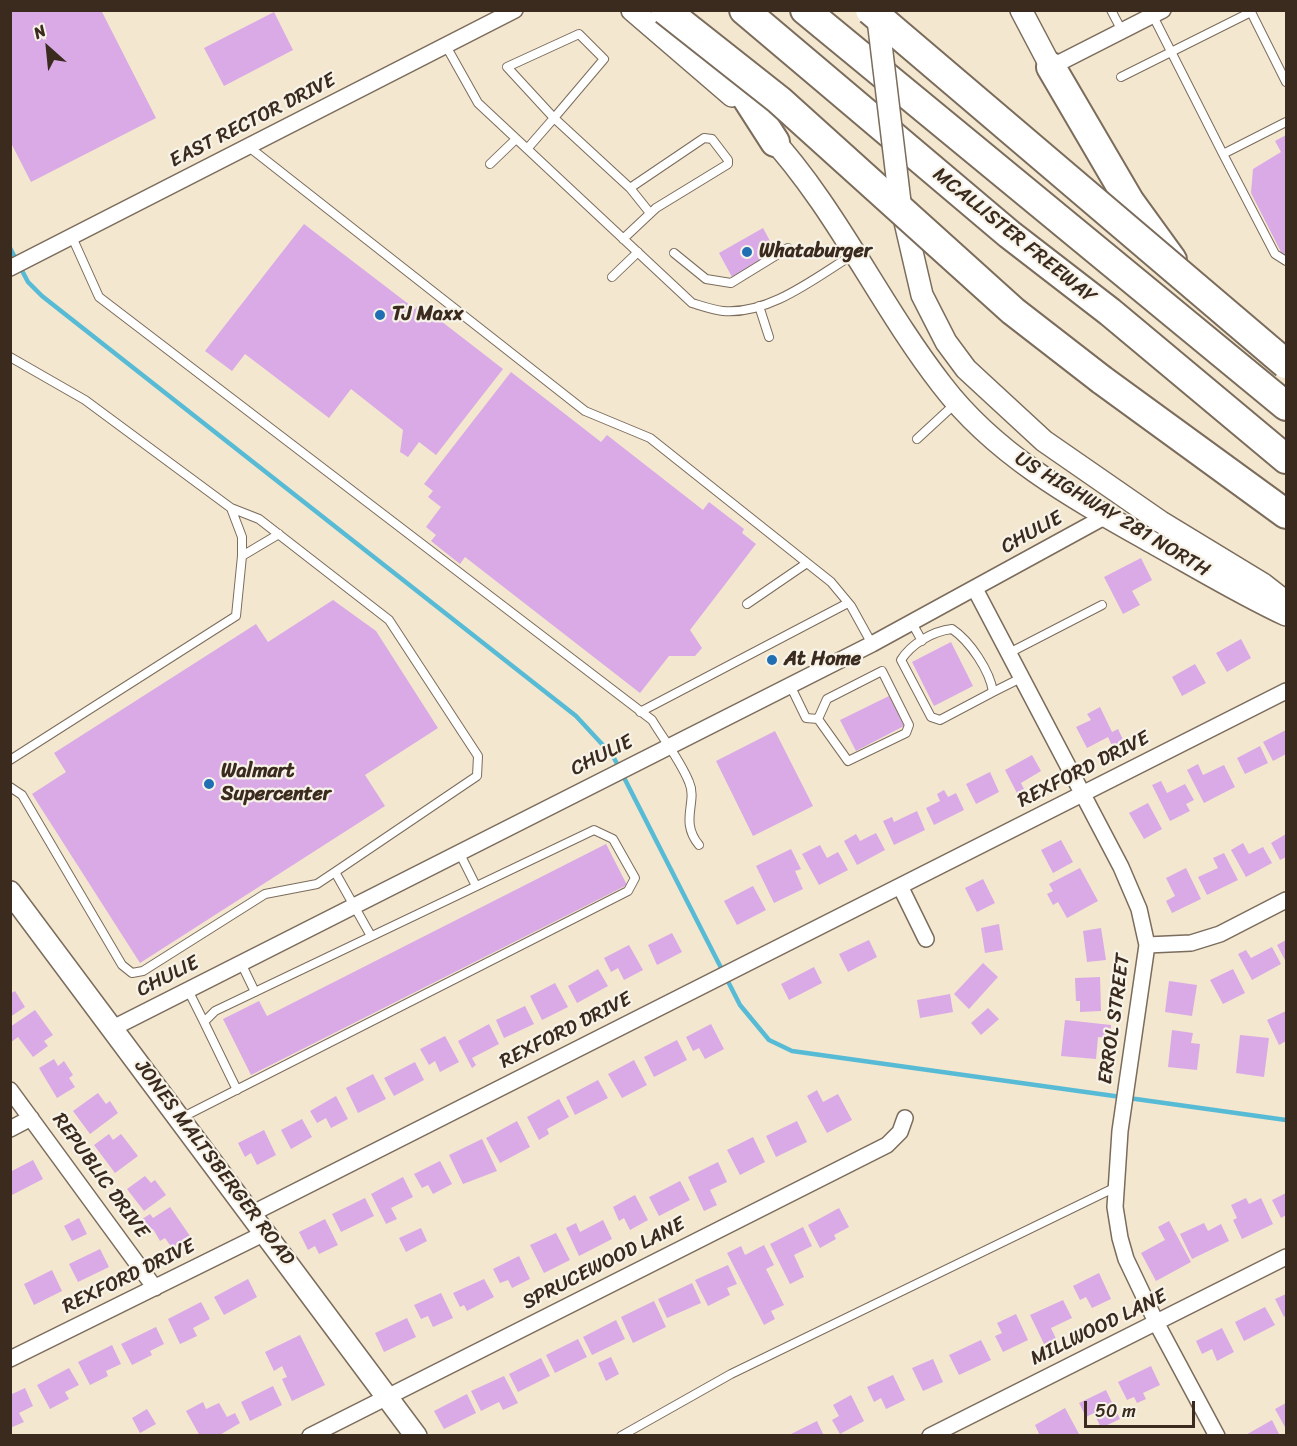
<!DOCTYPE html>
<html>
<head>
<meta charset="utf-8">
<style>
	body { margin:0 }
	#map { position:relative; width:1297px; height:1446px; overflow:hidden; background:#f3e7d0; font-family:Sriracha,sans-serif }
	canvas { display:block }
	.frame { position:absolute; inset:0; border:12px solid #3b2a1e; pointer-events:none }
	.north { position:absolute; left:18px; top:18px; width:60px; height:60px; -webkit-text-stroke:4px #f7f3e8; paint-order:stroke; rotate:333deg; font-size:16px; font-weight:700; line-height:24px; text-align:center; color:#3b2a1e }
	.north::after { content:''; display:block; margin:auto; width:21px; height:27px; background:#3b2a1e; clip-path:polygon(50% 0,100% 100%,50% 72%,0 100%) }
	.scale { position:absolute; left:1084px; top:1401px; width:111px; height:27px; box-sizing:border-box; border:3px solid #3b2a1e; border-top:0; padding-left:8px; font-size:18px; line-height:21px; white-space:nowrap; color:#3b2a1e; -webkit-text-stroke:4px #f7f3e8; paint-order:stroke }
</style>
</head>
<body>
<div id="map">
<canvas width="1297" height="1446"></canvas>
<div class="frame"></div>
<div class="north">N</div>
<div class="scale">50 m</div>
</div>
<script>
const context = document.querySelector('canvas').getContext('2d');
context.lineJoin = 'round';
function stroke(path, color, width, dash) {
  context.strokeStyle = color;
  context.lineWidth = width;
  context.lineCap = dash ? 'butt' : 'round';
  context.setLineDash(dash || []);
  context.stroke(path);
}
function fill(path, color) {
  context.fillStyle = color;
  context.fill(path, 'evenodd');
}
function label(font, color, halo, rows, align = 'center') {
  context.font = font + ' Sriracha,sans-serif';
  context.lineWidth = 4.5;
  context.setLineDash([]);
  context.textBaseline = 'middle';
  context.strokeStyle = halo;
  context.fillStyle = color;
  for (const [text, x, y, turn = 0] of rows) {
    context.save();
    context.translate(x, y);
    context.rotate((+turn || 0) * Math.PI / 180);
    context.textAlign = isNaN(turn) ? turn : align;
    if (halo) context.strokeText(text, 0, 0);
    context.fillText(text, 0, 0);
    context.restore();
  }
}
stroke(new Path2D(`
	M10,248L28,282L42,296L576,716L613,756L740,1005L769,1040L792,1051L1286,1120`), '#57bbd5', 4.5);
fill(new Path2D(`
	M10,10H101L156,118L31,182L10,141Z
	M274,12L293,50L224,86L204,48Z
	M1286,135V255L1281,252L1251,193L1253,169L1281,152L1275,141Z
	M304,224L415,309L419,304L503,369L436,455L419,442L408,457L400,452L403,430L351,389L329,418L245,354L232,371L205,351Z
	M763,228L776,252L732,277L719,253Z
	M511,372L601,442L607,435L703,510L709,502L744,529L742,533L756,544L690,630L702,648L695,656H669L640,693L465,557L460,564L431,541L436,535L426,527L441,507L428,497L433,491L424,484Z
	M1141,558L1152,580L1132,591L1140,605L1123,614L1104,577Z
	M333,600L376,631L438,728L365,775L385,806L140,963L32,794L66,772L54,753L256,624L268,642Z
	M1241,639L1251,658L1227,672L1216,653Z
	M951,642L973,686L934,706L912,662Z
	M1195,664L1206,683L1182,696L1172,677Z
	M889,696L904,726L856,751L840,720Z
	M1100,707L1112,732L1118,729L1125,744L1114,750L1108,737L1087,748L1076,727L1091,720L1087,714Z
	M1286,730V754L1273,761L1263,742Z
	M775,731L813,806L753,836L716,761Z
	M1260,746L1268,763L1245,774L1237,758Z
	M1032,755L1041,771L1021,783L1025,791L1018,795L1005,770Z
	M1198,764L1203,775L1224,765L1235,787L1204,803L1187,770Z
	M990,772L999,792L976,804L966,784Z
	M1161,781L1167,793L1185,784L1194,800L1186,804L1190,811L1170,821L1152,785Z
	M944,790L948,797L956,793L964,810L934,825L926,808L940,801L937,794Z
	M1148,803L1162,829L1144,839L1129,813Z
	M917,811L925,830L894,845L883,821L892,817L894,822Z
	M876,833L885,850L857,865L844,841L856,834L860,841Z
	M1286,834V857L1280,860L1271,843Z
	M1061,840L1073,862L1053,873L1041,850Z
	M1243,843L1249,854L1263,847L1272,863L1246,877L1231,850Z
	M606,844L627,885L251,1075L223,1019L259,1001L267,1016Z
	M820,845L827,858L838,852L848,870L819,885L802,854Z
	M791,849L801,869L795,871L803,889L774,903L756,866Z
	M1224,853L1238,880L1207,895L1198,877L1218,868L1213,858Z
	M1080,868L1098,901L1067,918L1058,902L1053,905L1047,894L1053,891L1049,884Z
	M1186,868L1201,899L1172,913L1166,901L1175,896L1166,878Z
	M983,879L995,903L977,912L965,888Z
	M753,886L766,910L737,925L724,901Z
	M999,924L1003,950L985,953L981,928Z
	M1101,928L1106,960L1087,962L1083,931Z
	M672,933L682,952L657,965L648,945Z
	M869,940L877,957L848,972L839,954Z
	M1286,940V962L1277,945Z
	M629,945L643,970L624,980L618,968L611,972L604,958Z
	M1272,947L1281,964L1252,980L1238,954L1246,950L1251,958Z
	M983,963L998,977L969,1009L954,994Z
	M814,967L822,983L789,1000L781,984Z
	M598,969L608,986L577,1003L568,986Z
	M1233,969L1245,993L1223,1004L1210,980Z
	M1100,977L1101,1011L1080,1012V1001H1076L1075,978Z
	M1169,981L1197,985L1192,1016L1165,1012Z
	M555,983L568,1007L542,1020L530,996Z
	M15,991L25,1007L10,1017V994Z
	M950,994L953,1012L920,1018L917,1000Z
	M525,1006L534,1024L504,1038L496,1020Z
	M988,1008L999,1019L981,1035L971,1023Z
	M35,1010L53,1035L44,1041L48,1046L33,1057L18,1037L10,1043V1027Z
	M1286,1011V1041L1279,1045L1267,1020Z
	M1065,1020L1111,1025L1110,1038L1098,1037L1096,1059L1061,1056Z
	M489,1024L499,1044L472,1058L476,1065L472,1068L458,1041Z
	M711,1024L724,1049L705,1059L699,1048L693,1051L686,1037Z
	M1172,1030L1193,1033L1191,1043L1200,1044L1197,1070L1168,1067Z
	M1240,1035L1269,1038L1264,1077L1236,1073Z
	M445,1036L459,1062L440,1072L435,1061L429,1065L420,1049Z
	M677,1040L687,1060L654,1077L644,1057Z
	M54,1059L58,1066L64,1061L73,1075L69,1078L75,1087L57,1098L39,1068Z
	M634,1060L647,1085L622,1098L608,1074Z
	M415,1062L424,1080L394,1096L384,1078Z
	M373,1074L386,1099L358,1113L346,1088Z
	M598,1080L608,1098L575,1115L566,1097Z
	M817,1090L823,1102L838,1094L852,1120L827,1133L807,1096Z
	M98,1093L106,1104L110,1101L118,1113L90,1134L73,1111Z
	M336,1096L348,1119L331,1128L326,1118L317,1123L310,1111Z
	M559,1099L569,1117L547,1129L549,1134L539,1140L527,1117Z
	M302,1119L312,1137L291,1149L281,1130Z
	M517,1121L530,1147L500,1163L486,1138Z
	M797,1121L807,1142L776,1157L766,1136Z
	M264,1130L276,1155L257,1165L251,1153L245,1157L238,1143Z
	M109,1134L113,1140L121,1134L138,1156L115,1173L94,1145Z
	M753,1137L765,1162L740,1175L727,1150Z
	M482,1139L497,1171L463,1184L449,1155Z
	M33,1160L43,1179L10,1196V1172Z
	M440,1161L452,1184L433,1194L428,1185L422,1188L414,1174Z
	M718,1162L727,1182L710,1190L717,1205L704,1211L688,1177Z
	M145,1176L151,1183L155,1180L166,1195L144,1211L127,1189Z
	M403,1177L413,1197L391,1208L397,1219L386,1224L371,1194Z
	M680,1181L690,1200L659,1216L649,1197Z
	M1286,1193V1215L1281,1218L1272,1200Z
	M635,1195L648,1220L630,1230L624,1218L619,1221L613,1207Z
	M365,1198L374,1216L341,1232L332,1214Z
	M1246,1198L1249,1204L1261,1198L1273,1224L1242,1239L1233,1220L1237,1218L1231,1205Z
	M170,1207L190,1236L172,1248L165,1238L160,1241L153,1229L144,1235L136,1223L150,1214L153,1218Z
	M839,1208L849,1227L834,1235L836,1239L820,1248L808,1225Z
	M79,1218L87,1234L72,1241L64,1226Z
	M325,1219L338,1245L319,1254L315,1246L308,1250L299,1232Z
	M603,1220L612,1239L579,1256L566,1228L576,1223L580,1232Z
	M1169,1221L1191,1262L1156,1281L1141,1253L1165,1240L1158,1227Z
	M1204,1223L1208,1231L1221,1224L1229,1241L1192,1259L1180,1234Z
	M803,1227L812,1246L794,1255L804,1277L790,1284L770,1244Z
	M421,1228L427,1241L406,1252L399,1238Z
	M556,1233L570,1260L544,1273L530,1245Z
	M764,1245L774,1265L766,1269L784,1305L771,1311L775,1319L764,1325L727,1253L741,1246L745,1255Z
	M100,1249L109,1267L78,1282L69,1264Z
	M519,1256L530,1279L512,1288L508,1280L500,1283L493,1269Z
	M728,1265L737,1284L727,1288L730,1295L708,1306L695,1280Z
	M52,1270L62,1291L34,1305L24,1284Z
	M1099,1273L1111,1299L1092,1308L1086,1297L1080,1300L1073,1286Z
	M248,1279L257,1297L224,1315L214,1297Z
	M484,1279L494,1297L467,1311L464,1305L460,1307L453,1293Z
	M692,1283L701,1303L667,1318L658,1299Z
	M441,1293L453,1318L433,1327L428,1316L421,1319L414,1305Z
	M1286,1294V1315L1284,1317L1275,1299Z
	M1063,1300L1072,1318L1051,1328L1058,1343L1046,1348L1030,1315Z
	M654,1301L666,1327L633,1343L621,1317Z
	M201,1302L210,1319L193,1328L197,1336L180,1344L168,1319Z
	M1265,1307L1275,1325L1244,1341L1235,1322Z
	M1016,1314L1028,1340L1003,1352L995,1336L1002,1333L997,1323Z
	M407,1318L416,1337L384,1352L375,1333Z
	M616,1320L625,1339L592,1355L583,1337Z
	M156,1327L164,1344L150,1351L152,1355L132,1365L121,1344Z
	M1222,1328L1234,1352L1217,1361L1212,1349L1202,1354L1196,1341Z
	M300,1335L325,1385L292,1401L282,1379L287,1377L282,1366L274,1371L265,1352Z
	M578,1339L587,1357L555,1373L546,1355Z
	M981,1340L991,1360L959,1375L949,1355Z
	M112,1345L121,1364L106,1371L108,1376L90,1385L78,1362Z
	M611,1357L619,1374L606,1381L598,1363Z
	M541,1358L550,1376L518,1392L509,1374Z
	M933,1359L943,1382L923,1391L912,1368Z
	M1151,1366L1160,1385L1143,1393L1146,1399L1137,1403L1134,1397L1127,1400L1118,1382Z
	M69,1368L79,1385L65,1392L69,1399L50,1409L37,1385Z
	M893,1375L905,1400L886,1409L881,1398L874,1402L867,1387Z
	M504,1376L518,1403L503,1410L499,1402L481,1411L471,1391Z
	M273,1386L282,1405L250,1421L241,1402Z
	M25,1388L33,1406L19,1413L24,1422L10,1428V1395Z
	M1106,1390L1120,1419L1101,1428L1094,1413L1086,1417L1079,1403Z
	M467,1394L476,1413L444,1429L434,1411Z
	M851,1395L864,1421L840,1434L832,1420L839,1416L833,1405Z
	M203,1402L206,1409L219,1403L227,1417L235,1413L240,1423L218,1436H200L186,1411Z
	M1286,1403V1429L1275,1409Z
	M1065,1408L1079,1434L1040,1436L1035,1425Z
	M147,1409L156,1424L140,1433L132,1418Z
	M1272,1420L1280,1436H1244Z
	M817,1421L824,1436H787Z`), '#d9aae5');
const service = new Path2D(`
	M1111,10L1122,31
	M1250,10L1286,82
	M1153,16L1223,154L1286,122
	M446,46L478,103L692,303C702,306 713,310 723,311C770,315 816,277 854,254
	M1121,77L1251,12
	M249,147L585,411L650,438L831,582L851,606L872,644
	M527,149L554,118L507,67L579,34L604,59L554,118L630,188L704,138L712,139L728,160V164L656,208L623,239
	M1223,154L1275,254L1286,261
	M490,164L516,139
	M630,188L650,213
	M72,237L99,297L652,720C664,740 680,760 689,782C698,802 679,821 699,845
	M674,253L706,279L731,283L788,248
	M612,277L638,252
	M759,306L769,337
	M10,357L85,400L231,508L259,519L389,620L478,756L477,776L335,872L371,936
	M917,439L956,403
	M231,508L242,537V556
	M747,604L807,563
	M912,623L922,641
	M952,629C970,641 990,671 993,692L940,720L931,717L901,660C911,644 933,631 952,629Z
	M1009,653L1102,605
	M790,685L806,718L818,719L827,699L882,671L909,725L906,733L848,761L818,719
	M993,692L1021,678
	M640,712L848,603
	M10,760L236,616L242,556L279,534
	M10,787L22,795L122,965L132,973L143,971L265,894L317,884L335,872
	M459,852L476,886
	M241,963L255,992
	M188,990L204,1022
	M181,1118L628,891L635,878L613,839L594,830L215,1011L204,1022L237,1090
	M621,1436L731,1374L1116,1187`);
const minor = new Path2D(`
	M1051,67L1163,10
	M10,268L515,10
	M975,589L1121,867L1139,909L1147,945L1120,1131L1115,1207L1120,1238L1126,1259L1157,1324L1217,1436
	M900,886L926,939
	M1147,945L1191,943L1220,934L1286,900
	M113,1028L872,644L1106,516
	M10,1090L155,1288
	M10,1129L31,1118
	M251,1214L1286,691
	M10,1359L265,1233
	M310,1436L887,1145L900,1132L905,1118
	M930,1436L1286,1257`);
const secondary = new Path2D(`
	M632,10L732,96
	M1021,10L1051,67
	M766,132C836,207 879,304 942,385C997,457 1077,500 1155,544C1198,568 1241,594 1286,615
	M902,209L922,295L946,342L966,369L1044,441L1161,522L1263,584L1286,602
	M10,892L416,1436`);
const motorway = new Path2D(`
	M744,10L1009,234L1110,312L1286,459
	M805,10L1286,406
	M714,60L739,86L775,142
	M1051,67L1130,202L1172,260
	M1102,380L1286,514`);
stroke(service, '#7b6c5c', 10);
stroke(minor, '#7b6c5c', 18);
stroke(secondary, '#7b6c5c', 24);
stroke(motorway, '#7b6c5c', 32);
stroke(service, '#fff', 8);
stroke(minor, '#fff', 15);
stroke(secondary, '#fff', 21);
stroke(motorway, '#fff', 28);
const secondaryBridge = new Path2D(`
	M877,11L900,202`);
const motorwayBridge = new Path2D(`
	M665,10L779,100L1013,311L1102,380
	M870,10L1286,364`);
stroke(secondaryBridge, '#7b6c5c', 24, []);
stroke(motorwayBridge, '#7b6c5c', 32, []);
stroke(secondaryBridge, '#fff', 21);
stroke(motorwayBridge, '#fff', 28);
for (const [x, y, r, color] of [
	[747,252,6,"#1f6fb2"],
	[380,315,6,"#1f6fb2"],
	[772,660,6,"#1f6fb2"],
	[209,784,6,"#1f6fb2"]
]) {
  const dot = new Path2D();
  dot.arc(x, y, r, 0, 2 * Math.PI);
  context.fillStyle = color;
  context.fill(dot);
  stroke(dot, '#f7f3e8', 2);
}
label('20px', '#3b2a1e', '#f7f3e8', [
	["EAST RECTOR DRIVE",253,121,-27],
	["MCALLISTER FREEWAY",1014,236,39],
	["US HIGHWAY 281 NORTH",1112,515,31],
	["CHULIE",1032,533,-29],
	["CHULIE",602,756,-27],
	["REXFORD DRIVE",1084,770,-27],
	["CHULIE",168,977,-27],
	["ERROL STREET",1115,1019,-82],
	["REXFORD DRIVE",566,1031,-27],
	["JONES MALTSBERGER ROAD",214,1163,53],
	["REPUBLIC DRIVE",100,1176,54],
	["SPRUCEWOOD LANE",604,1264,-27],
	["REXFORD DRIVE",129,1277,-26],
	["MILLWOOD LANE",1099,1328,-26]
]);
label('bold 20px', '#3b2a1e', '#f7f3e8', [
	["Whataburger",759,252],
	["TJ Maxx",392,315],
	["At Home",784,660],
	["Walmart",221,772],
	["Supercenter",221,795]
], 'left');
</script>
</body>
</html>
